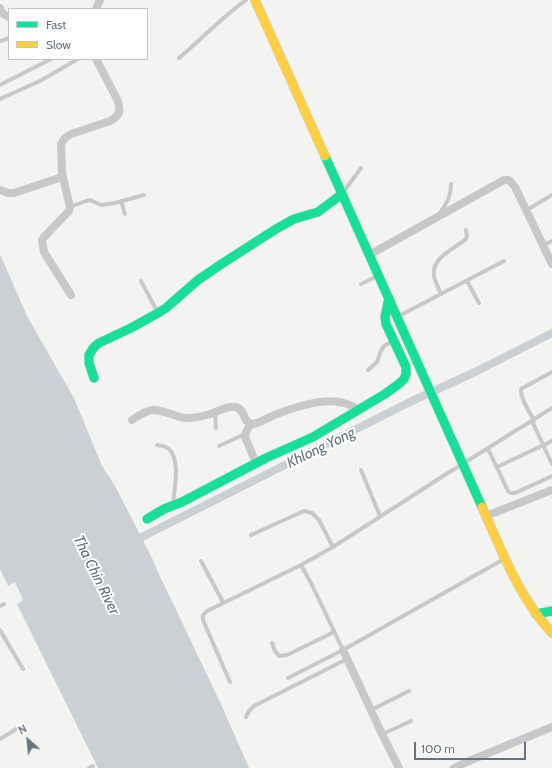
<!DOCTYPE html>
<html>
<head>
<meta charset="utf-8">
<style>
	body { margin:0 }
	#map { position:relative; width:552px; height:768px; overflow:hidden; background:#f3f3f2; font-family:Cabin,sans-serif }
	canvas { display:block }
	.legend { position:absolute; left:8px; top:8px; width:140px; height:52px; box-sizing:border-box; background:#fff; border:1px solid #c2c7cc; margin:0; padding:5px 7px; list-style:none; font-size:12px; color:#66737f }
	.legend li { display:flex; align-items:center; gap:8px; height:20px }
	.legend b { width:20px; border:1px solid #c2c7cc }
	.north { position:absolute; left:8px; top:720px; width:40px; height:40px; -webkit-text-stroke:3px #fff; paint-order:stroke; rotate:333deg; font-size:11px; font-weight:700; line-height:16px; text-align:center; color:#66737f }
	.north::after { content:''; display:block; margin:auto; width:14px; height:18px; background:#66737f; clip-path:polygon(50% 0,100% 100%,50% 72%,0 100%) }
	.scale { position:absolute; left:414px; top:742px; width:112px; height:18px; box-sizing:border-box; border:2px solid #66737f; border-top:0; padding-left:5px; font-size:12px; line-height:14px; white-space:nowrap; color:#66737f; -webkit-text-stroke:3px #fff; paint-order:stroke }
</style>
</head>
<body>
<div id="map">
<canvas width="552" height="768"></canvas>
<ul class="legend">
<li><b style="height:5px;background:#16e098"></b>Fast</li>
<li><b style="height:5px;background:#ffcf43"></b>Slow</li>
</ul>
<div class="north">N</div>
<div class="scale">100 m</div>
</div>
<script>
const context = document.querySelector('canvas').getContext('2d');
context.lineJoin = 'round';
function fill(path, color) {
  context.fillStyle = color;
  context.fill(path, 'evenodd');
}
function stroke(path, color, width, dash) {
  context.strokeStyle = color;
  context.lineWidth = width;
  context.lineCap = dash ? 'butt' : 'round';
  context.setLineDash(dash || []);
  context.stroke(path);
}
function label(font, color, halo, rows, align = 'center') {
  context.font = font + ' Cabin,sans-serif';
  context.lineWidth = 4;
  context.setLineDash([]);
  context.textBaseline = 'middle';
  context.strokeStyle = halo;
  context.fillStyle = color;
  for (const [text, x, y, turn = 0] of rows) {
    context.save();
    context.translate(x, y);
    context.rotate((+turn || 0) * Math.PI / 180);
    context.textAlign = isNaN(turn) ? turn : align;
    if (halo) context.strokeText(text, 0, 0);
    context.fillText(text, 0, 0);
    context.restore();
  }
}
fill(new Path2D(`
	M0,254L27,316L74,398L102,466L115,486L153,560L157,570L220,702L249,768H98L17,604L23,600L15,582L8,586L0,569Z`), '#cad0d3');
stroke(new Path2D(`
	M132,542L410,402L475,372L552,333`), '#cad0d3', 8);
const fast = new Path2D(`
	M325,156L482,507
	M94,378L89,363V355L94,347L99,343L131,328L158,313L166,308L198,280L220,265L276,229L294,219L318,212L342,194
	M147,519L164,509L182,502L266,458L313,437L385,394L400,383L404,379L406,374V367L386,324L385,317L389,298
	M536,614L552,611`);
const slow = new Path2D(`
	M255,0L325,156
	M482,507C502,551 519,598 552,633`);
stroke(fast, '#cfd0d0', 10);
stroke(slow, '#cfd0d0', 10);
stroke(new Path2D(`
	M0,41L9,38
	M179,58C202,39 222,17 246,0
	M0,85L51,59
	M0,99L40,81L78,59
	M342,194L361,168
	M121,201L125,214
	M70,207L86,201L90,200L101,205L115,203L144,195
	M527,210L552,195
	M440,213C447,202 451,197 451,184
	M543,245L552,241
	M141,281L158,313
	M467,281L479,303
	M361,284L378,276
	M441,294C439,289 435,282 434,276C431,258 454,249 466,239L467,236L466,230
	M397,317L504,261
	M368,370L377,362L381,351L384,346L393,341
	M215,412L216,428
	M534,420C529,412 520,397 521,389L552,372
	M532,421L552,464
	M157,445C161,446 166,446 169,449C181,461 174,489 173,505
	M219,446L245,434
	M488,449L508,491L511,493H515L552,476
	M497,467L552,441
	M361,470L380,516
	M251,535L304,511L312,513L319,520L333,547
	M201,561L223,602
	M301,565L311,583L343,650
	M0,606L4,604
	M0,630L23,669
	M272,643L275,651L279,656L287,655L334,632
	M288,678L343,650L504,559
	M230,682L203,620V615L207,611L301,565L333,547L437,480L552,408
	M371,710L409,691
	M246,717L249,711L254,706L347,659
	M383,734L411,721
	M0,739L18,728
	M89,768L93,766`), '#c8c8ca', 4);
stroke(new Path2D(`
	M0,8C2,14 4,15 9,17
	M96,9L100,0
	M0,190L8,193H14L62,177
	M369,255L504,180H509L515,187L552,264
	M71,295L44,252L42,240L45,236L69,211L70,207L69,203L62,173L61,144L65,138L71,134L110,121C121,115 121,110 117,99L96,59
	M132,420C151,407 154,408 174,415C179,417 183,419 189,418C196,418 203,416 210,414C216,412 229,405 236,407C245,409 243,423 252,424C259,424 267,418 274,415C298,406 336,392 358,410
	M251,424C248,428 245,432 245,437L256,463
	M486,516L552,490
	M343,650L382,734L399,768
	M454,768L469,761L552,727`), '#c8c8ca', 8);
stroke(fast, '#16e098', 9);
stroke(slow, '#ffcf43', 9);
label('italic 15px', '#62747c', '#fff', [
	["Khlong Yong",321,448,-26],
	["Tha Chin River",96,575,64]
]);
</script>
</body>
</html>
